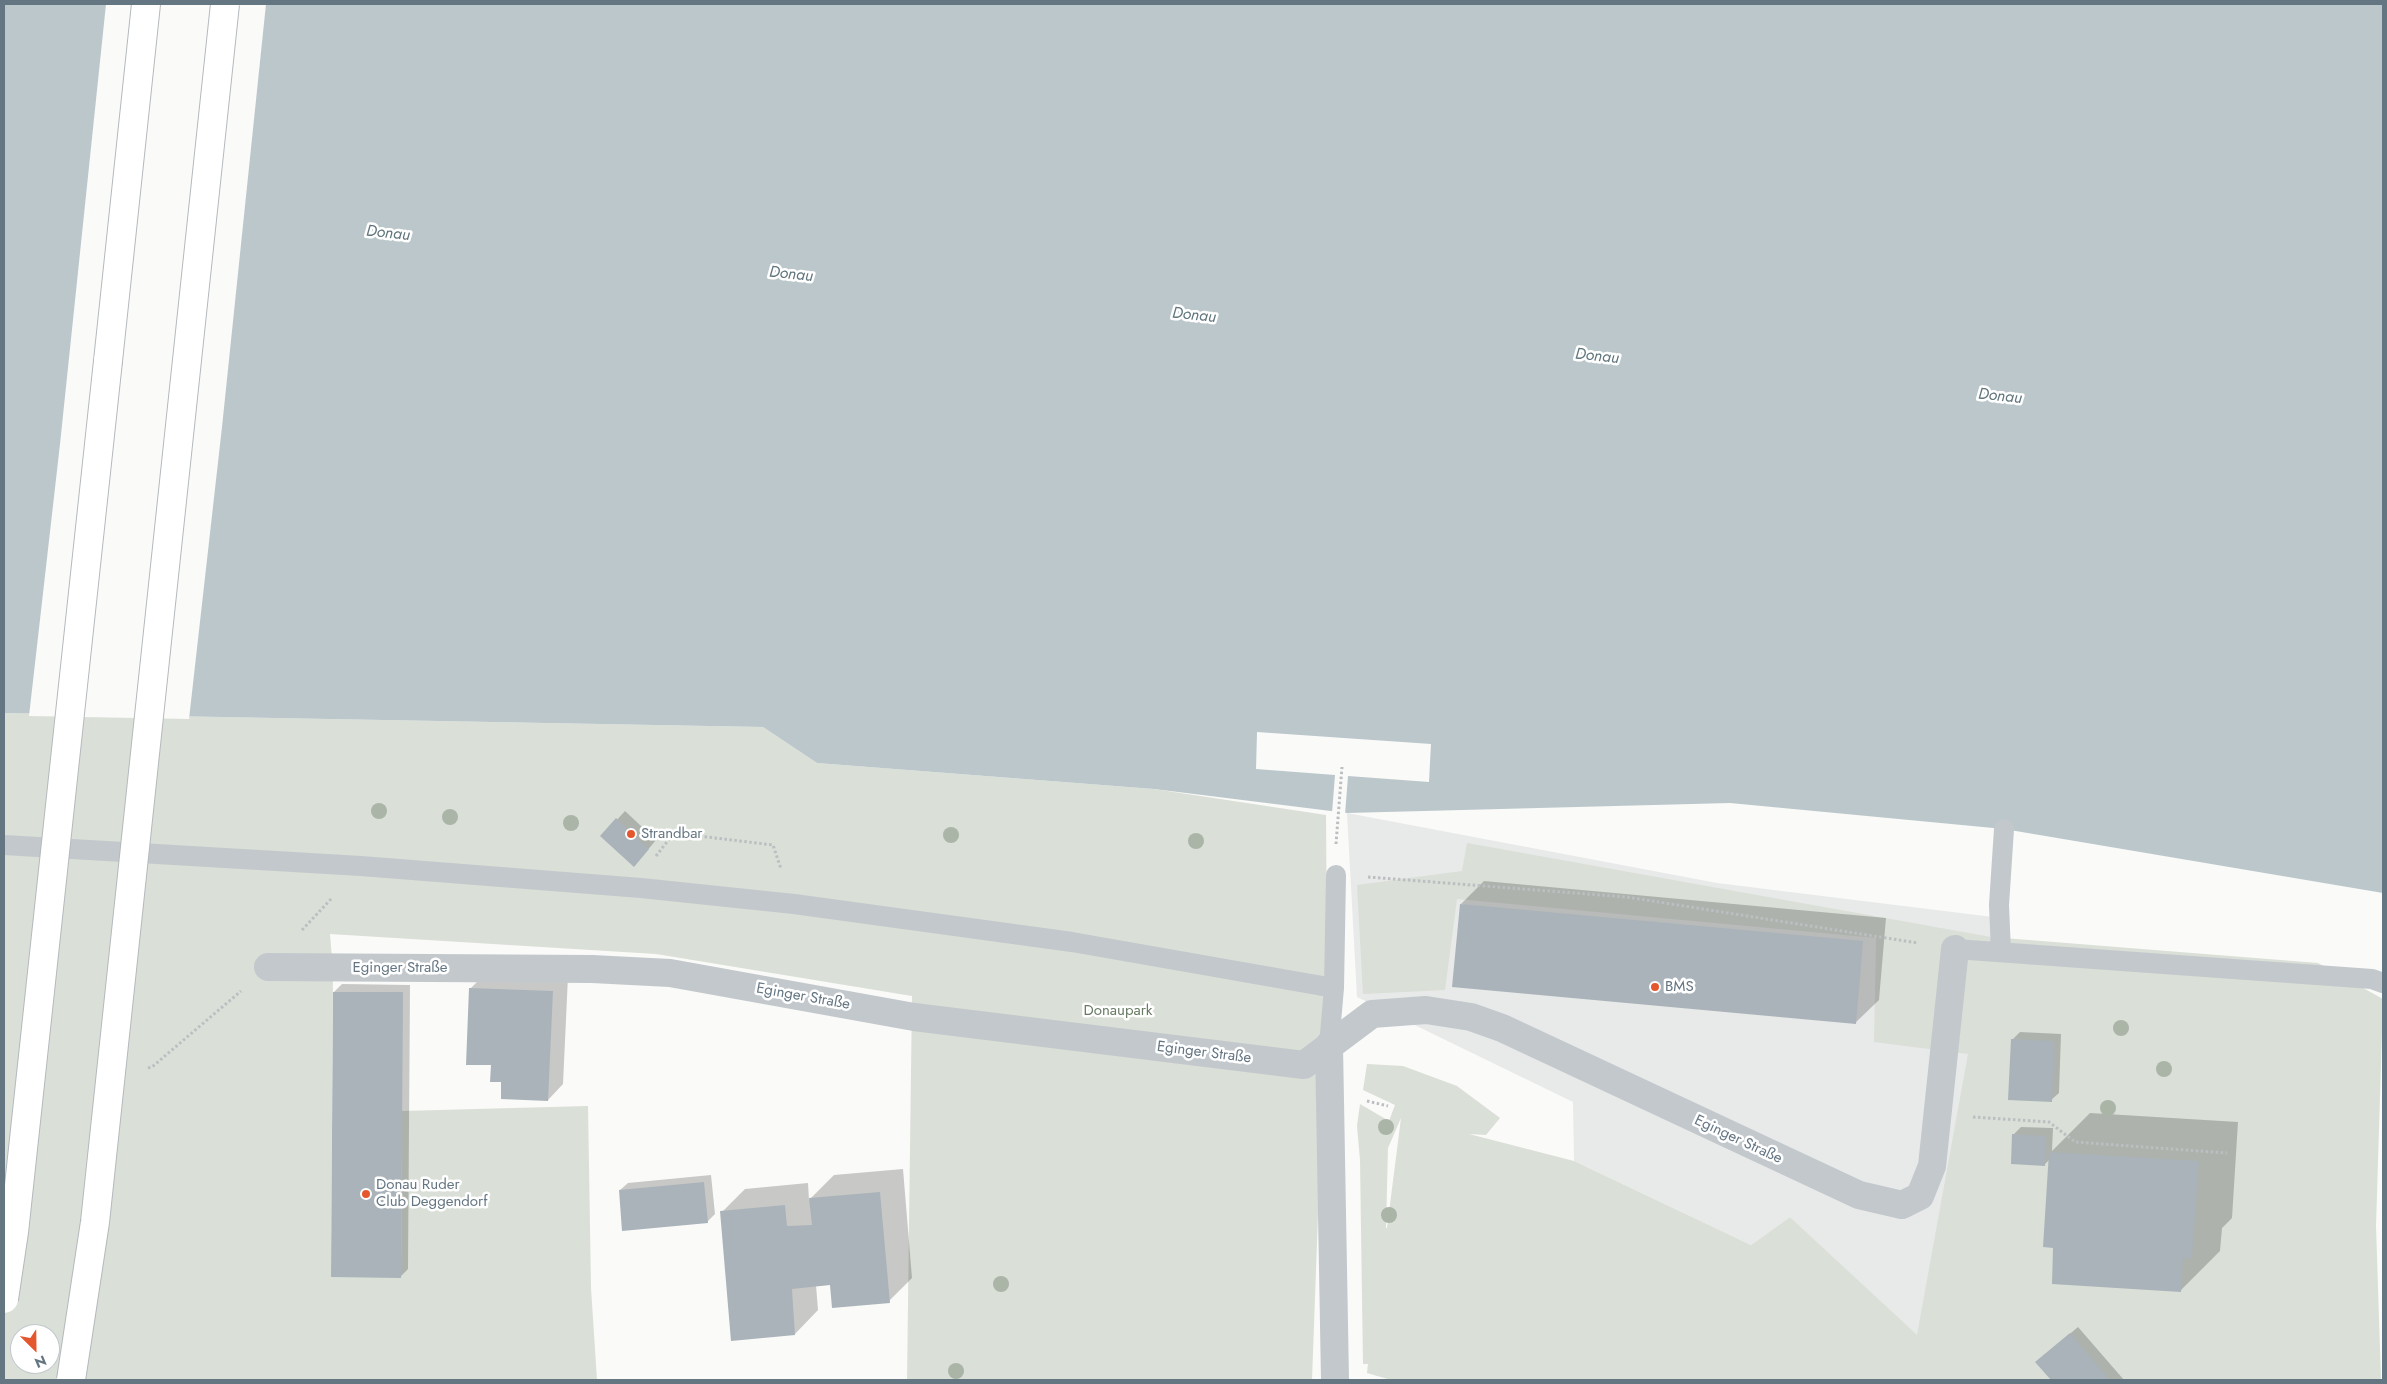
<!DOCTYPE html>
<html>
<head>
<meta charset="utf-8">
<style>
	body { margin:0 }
	#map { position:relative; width:2387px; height:1384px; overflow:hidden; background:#fafaf8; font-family:Jost,sans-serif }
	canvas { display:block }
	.frame { position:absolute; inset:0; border:5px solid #657683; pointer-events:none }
	.north { position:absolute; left:10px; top:1324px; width:50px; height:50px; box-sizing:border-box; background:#fff; border:1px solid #c1c8cd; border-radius:50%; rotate:157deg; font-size:14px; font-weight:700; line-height:20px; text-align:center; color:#657683 }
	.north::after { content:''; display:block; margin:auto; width:18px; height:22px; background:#e4572e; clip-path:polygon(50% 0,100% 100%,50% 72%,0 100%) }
</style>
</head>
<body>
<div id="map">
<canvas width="2387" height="1384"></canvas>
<div class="frame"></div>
<div class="north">N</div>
</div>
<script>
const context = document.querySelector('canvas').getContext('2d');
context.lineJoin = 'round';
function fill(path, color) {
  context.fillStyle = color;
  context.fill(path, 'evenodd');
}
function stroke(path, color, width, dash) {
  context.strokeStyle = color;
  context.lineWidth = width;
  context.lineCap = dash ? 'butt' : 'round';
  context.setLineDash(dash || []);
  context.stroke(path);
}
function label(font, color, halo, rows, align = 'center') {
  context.font = font + ' Jost,sans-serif';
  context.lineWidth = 5;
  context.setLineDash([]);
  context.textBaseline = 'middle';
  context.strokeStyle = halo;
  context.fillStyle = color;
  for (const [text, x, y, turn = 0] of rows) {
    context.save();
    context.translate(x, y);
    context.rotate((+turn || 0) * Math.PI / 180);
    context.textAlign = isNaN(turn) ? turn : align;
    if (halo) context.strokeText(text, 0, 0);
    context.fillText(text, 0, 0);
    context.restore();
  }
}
fill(new Path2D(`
	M1347,813L1717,883L1993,917L1970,1161L1917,1336L1790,1217L1751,1245L1574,1161L1573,1102L1357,997Z`), '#e8e9e9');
fill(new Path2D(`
	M4,713L763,727L817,763L1154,789L1326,815L1327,967L1312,1380H907L912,996L656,954L330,934L333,970L331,1277H401L402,1111L588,1106L591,1288L597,1380H4ZM20,1334H50V1364H20Z
	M1467,843L1991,937L2318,963L2383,999L2376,1226L2381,1380H1391L1367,1373L1368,1364H1363L1360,1160L1357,1126L1360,1104L1389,1121L1395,1105L1363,1090L1367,1064L1403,1066L1457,1086L1500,1118L1486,1135L1469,1134L1574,1161L1751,1245L1790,1217L1917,1335L1968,1054L1874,1042L1876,938L1457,899L1445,990L1363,994L1357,885L1462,871ZM1401,1118L1387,1228H1386L1388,1148Z`), '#dadfd7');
fill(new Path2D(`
	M4,4H2383V893L2004,829L1730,803L1347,813L1154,789L817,763L763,727L4,713Z`), '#bbc7cb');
fill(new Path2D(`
	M106,4H266L222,427L189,719L29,716L60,444Z
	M1257,732L1431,744L1429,782L1348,776L1345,815L1332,813L1335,775L1256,769Z`), '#fafaf8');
fill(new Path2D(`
	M625,811L656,840L641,858L602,836Z
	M1484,881L1886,918L1879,1000L1855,1023L1461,904Z
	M486,973L568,976L563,1084L548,1100L503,1081L492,1064L470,989Z
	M342,984L410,985L408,1269L401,1276L334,992Z
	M2020,1032L2061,1034L2059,1093L2051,1100L2012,1040Z
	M2090,1113L2238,1122L2232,1218L2222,1228L2220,1251L2180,1291L2055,1247L2050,1159L2044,1165L2014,1134L2021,1127L2053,1128L2052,1151Z
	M903,1169L912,1278L889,1301L831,1284L816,1285L818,1310L795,1334L722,1212L745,1189L808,1183L809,1200L834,1175Z
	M711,1175L715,1214L707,1222L620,1190L628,1183Z
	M2078,1327L2124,1380H2052L2037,1362Z`), '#0003');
fill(new Path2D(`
	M616,818L649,849L634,867L600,836Z
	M1460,904L1863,941L1856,1024L1452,987Z
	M469,988L553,991L548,1101L501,1099V1082H490L491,1065H466Z
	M333,992H403L401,1278L331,1277Z
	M2011,1039L2054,1041L2052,1102L2008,1100Z
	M2012,1134L2046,1136L2045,1166L2011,1164Z
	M2049,1152L2199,1161L2192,1259L2183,1258L2181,1292L2052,1284L2053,1248L2043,1247Z
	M704,1182L708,1223L622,1231L619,1190Z
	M880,1192L890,1303L832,1308L830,1285L792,1289L795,1335L731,1341L720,1211L785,1205L787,1226L812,1225L809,1198Z
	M2070,1333L2110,1380H2051L2035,1362Z`), '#aab3b9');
const highway = new Path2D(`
	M108,361L146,4`);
stroke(highway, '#b4b9bd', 30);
stroke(new Path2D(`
	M1336,844L1342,767
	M656,856L674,833L773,845L781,869
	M1368,877L1627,897L1918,943
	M302,930L332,898
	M148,1068L152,1067L241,991
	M1367,1101L1388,1106
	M1973,1117L2049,1122L2075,1142L2227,1153`), '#bbbfc2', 3, [2.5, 2.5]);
stroke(new Path2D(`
	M4,845L361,866L641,888L794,904L1072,942L1334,988
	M1955,949L2372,979L2383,983
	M2001,952L1999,905L2004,829
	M1329,1045L1334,988L1336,875`), '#c3c8cc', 20);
stroke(new Path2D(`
	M268,967L592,969L670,973L914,1017L1304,1065L1372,1014L1426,1010L1471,1017L1502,1028L1859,1195L1902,1205L1920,1196L1932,1166L1955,949
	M1329,1045L1335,1380`), '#c3c8cc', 28);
stroke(highway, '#fff', 28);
const highwayBridge = new Path2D(`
	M4,1299L14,1232L108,361
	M71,1380L95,1222L225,4`);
stroke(highwayBridge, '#b4b9bd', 30, []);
stroke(highwayBridge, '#fff', 28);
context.fillStyle = '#aab4a7';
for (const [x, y] of [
	[379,811],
	[450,817],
	[571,823],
	[951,835],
	[1196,841],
	[2121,1028],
	[2164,1069],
	[2108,1108],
	[1386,1127],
	[1389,1215],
	[1001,1284],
	[956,1371]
]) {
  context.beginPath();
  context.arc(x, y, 8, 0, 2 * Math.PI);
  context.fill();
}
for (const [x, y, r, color] of [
	[631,834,5,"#e4572e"],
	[1655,987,5,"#e4572e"],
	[366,1194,5,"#e4572e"]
]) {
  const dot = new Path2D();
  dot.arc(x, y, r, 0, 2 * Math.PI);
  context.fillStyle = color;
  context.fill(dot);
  stroke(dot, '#fff', 2);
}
label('15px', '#657683', '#fff', [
	["Strandbar",641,834],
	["BMS",1665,987],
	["Donau Ruder",376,1185],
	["Club Deggendorf",376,1202]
], 'left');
label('15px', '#657683', '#fff', [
	["Eginger Straße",400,968],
	["Eginger Straße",803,997,10],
	["Eginger Straße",1204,1053,7],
	["Eginger Straße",1738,1140,25]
]);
label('15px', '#687a64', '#fff', [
	["Donaupark",1118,1011]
]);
label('italic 16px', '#60757c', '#fff', [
	["Donau",388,234,6],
	["Donau",791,275,6],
	["Donau",1194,316,6],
	["Donau",1597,357,6],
	["Donau",2000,397,6]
]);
</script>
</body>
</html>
